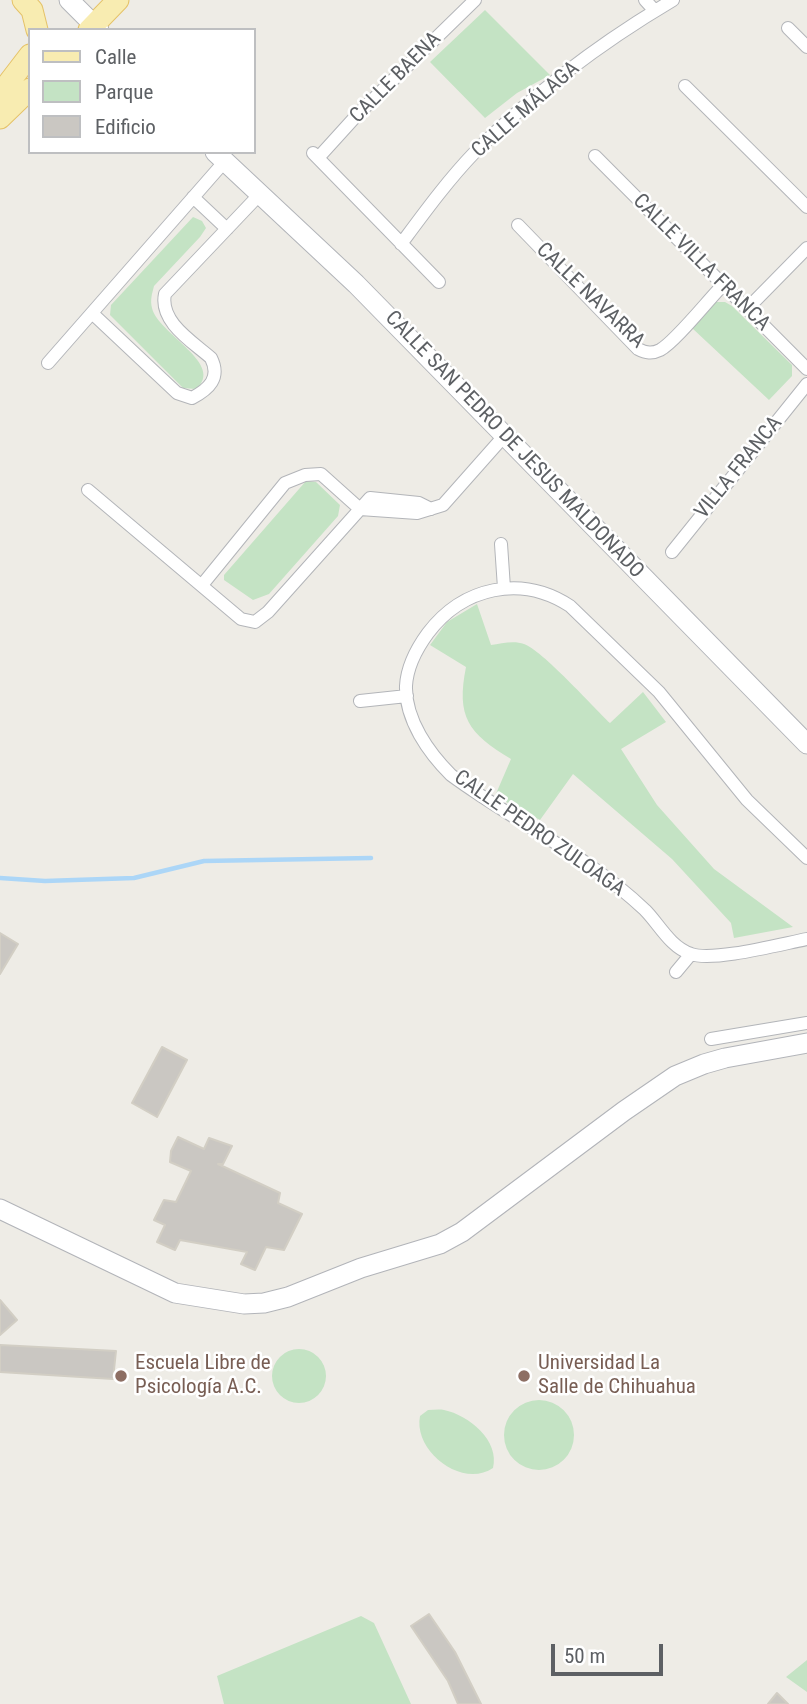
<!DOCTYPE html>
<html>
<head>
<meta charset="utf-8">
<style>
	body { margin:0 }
	#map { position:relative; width:807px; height:1704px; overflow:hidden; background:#eeece6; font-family:"Roboto Condensed",sans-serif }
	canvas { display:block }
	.legend { position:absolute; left:28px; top:28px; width:228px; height:126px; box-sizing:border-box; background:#fff; border:2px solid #bebfc1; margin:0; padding:9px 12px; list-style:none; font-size:21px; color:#5d6064 }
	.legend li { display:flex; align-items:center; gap:14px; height:35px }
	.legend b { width:35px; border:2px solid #bebfc1 }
	.scale { position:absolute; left:551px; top:1644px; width:112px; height:32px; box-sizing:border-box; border:4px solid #5d6064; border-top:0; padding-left:9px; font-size:21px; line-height:24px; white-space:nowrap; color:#5d6064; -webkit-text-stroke:5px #fff; paint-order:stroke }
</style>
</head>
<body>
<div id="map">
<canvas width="807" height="1704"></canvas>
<ul class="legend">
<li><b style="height:9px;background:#f8ecb1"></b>Calle</li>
<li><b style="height:19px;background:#c4e3c4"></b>Parque</li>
<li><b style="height:19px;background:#cac7c2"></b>Edificio</li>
</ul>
<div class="scale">50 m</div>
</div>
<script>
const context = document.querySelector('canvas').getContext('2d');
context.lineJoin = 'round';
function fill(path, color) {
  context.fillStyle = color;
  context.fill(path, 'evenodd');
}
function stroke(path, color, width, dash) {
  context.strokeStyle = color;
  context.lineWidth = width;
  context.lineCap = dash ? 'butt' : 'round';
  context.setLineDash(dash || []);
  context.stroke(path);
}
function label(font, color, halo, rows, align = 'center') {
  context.font = font + ' "Roboto Condensed",sans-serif';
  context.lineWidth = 5;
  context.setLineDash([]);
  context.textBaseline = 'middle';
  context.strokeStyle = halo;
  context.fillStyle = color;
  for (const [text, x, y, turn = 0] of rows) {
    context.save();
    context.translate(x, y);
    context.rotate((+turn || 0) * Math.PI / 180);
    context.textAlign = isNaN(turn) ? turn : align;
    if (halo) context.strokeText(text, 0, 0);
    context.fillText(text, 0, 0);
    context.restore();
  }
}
fill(new Path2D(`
	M485,10L550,75L517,93L485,118L430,62Z
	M193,217L202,221L206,228L200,237L154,286C152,294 150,300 152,308C158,334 226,364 196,389L183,388L110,315L111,305Z
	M716,302H725L732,306L792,365V376L769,400L692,328Z
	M306,481L316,482L340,505L338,516L269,594L253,600L224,580V575Z
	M477,604L491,645C501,644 513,640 524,644C542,650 593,707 610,723L643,692L666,722L621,749L657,805L714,869L793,927L734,938L731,923L672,859L573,774L540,820L495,796L511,759C468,733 456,717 466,667L430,645L447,622Z
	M272 1376a27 27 0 1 1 54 0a27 27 0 1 1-54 0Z
	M504 1435a35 35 0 1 1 70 0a35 35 0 1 1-70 0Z
	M428,1410C433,1410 439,1409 444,1410C469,1415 500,1441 493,1468C462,1489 413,1451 420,1416Z
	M361,1616L374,1623L411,1704H224L217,1676Z
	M807,1660V1692L786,1677Z`), '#c4e3c4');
stroke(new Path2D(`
	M0,878L45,881L134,878L204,861L371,858`), '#acd6f7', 4.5);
const building = new Path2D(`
	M0,933L18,944L0,974Z
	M162,1047L187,1060L157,1117L132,1103Z
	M178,1137L204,1149L209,1138L232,1146L223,1164H218L280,1193L278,1203L302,1214L284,1250L266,1247L255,1270L241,1264L247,1252L180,1240L175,1250L157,1242L165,1225L154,1220L164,1200L176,1202L191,1171L170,1162L171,1151Z
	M0,1300L17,1320L0,1335Z
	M0,1345L116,1351L113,1379L0,1372Z
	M429,1614L455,1652L481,1704H458L448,1681L411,1626Z
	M777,1693L788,1704H768Z`);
fill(building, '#cac7c2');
stroke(building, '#d2cec4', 2);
const street = new Path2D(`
	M645,0L655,11
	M788,28L807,47
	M685,86L807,207
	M313,153L439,282
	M595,156L807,369
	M318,158L357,115L475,0
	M193,197L227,229
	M518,225L638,349C646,353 652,354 660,350C675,342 709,299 723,285
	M401,244C424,213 448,180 475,152C533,94 602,42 673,0
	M747,309L807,248
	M93,314L177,393L192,398C209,389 221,378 211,358C193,342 159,322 165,294L260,194
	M48,363L225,161
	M88,490L241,619L255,622L268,612L370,498L419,503L431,509
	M501,544L504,588
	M672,552L807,384
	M202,585L285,483L305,475L321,474L360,509L417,513L443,505L505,435
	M360,701L407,696
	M807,858L747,800L659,692L570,606C521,574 463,587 428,633C417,648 407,667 406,686C405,720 429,753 451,775C515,822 587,855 645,910C659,924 670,947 691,954C713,962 781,944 807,939
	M676,972L691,954
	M711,1039L807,1023`);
const secondary = new Path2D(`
	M69,0L99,30
	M215,152L356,284L807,744
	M0,1209L175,1293L244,1304L264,1303L288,1297L361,1268L440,1244L462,1232L624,1111L675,1076L704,1064L725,1058L807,1043`);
const primary = new Path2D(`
	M23,0L32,10L37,30
	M89,30L118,0
	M0,94L30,55
	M0,118L30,89`);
stroke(street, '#b3b5b9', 14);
stroke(secondary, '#b2b4b9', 21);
stroke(primary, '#e5c268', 23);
stroke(street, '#fff', 12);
stroke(secondary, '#fff', 19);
stroke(primary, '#f8ecb1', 21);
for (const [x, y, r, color] of [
	[121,1376,7,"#8d6e63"],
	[524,1376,7,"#8d6e63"]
]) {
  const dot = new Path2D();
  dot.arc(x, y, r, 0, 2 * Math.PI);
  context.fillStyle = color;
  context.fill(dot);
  stroke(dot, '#fff', 2.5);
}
label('21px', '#5d6064', '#fff', [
	["CALLE BAENA",396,78,-45],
	["CALLE MÁLAGA",526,110,-41],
	["CALLE VILLA FRANCA",701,263,45],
	["CALLE NAVARRA",590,296,44],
	["CALLE SAN PEDRO DE JESUS MALDONADO",514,445,46],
	["VILLA FRANCA",739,468,-51],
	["CALLE PEDRO ZULOAGA",539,834,35]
]);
label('21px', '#785e54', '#fff', [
	["Escuela Libre de",135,1364],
	["Psicología A.C.",135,1388],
	["Universidad La",538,1364],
	["Salle de Chihuahua",538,1388]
], 'left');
</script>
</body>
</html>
